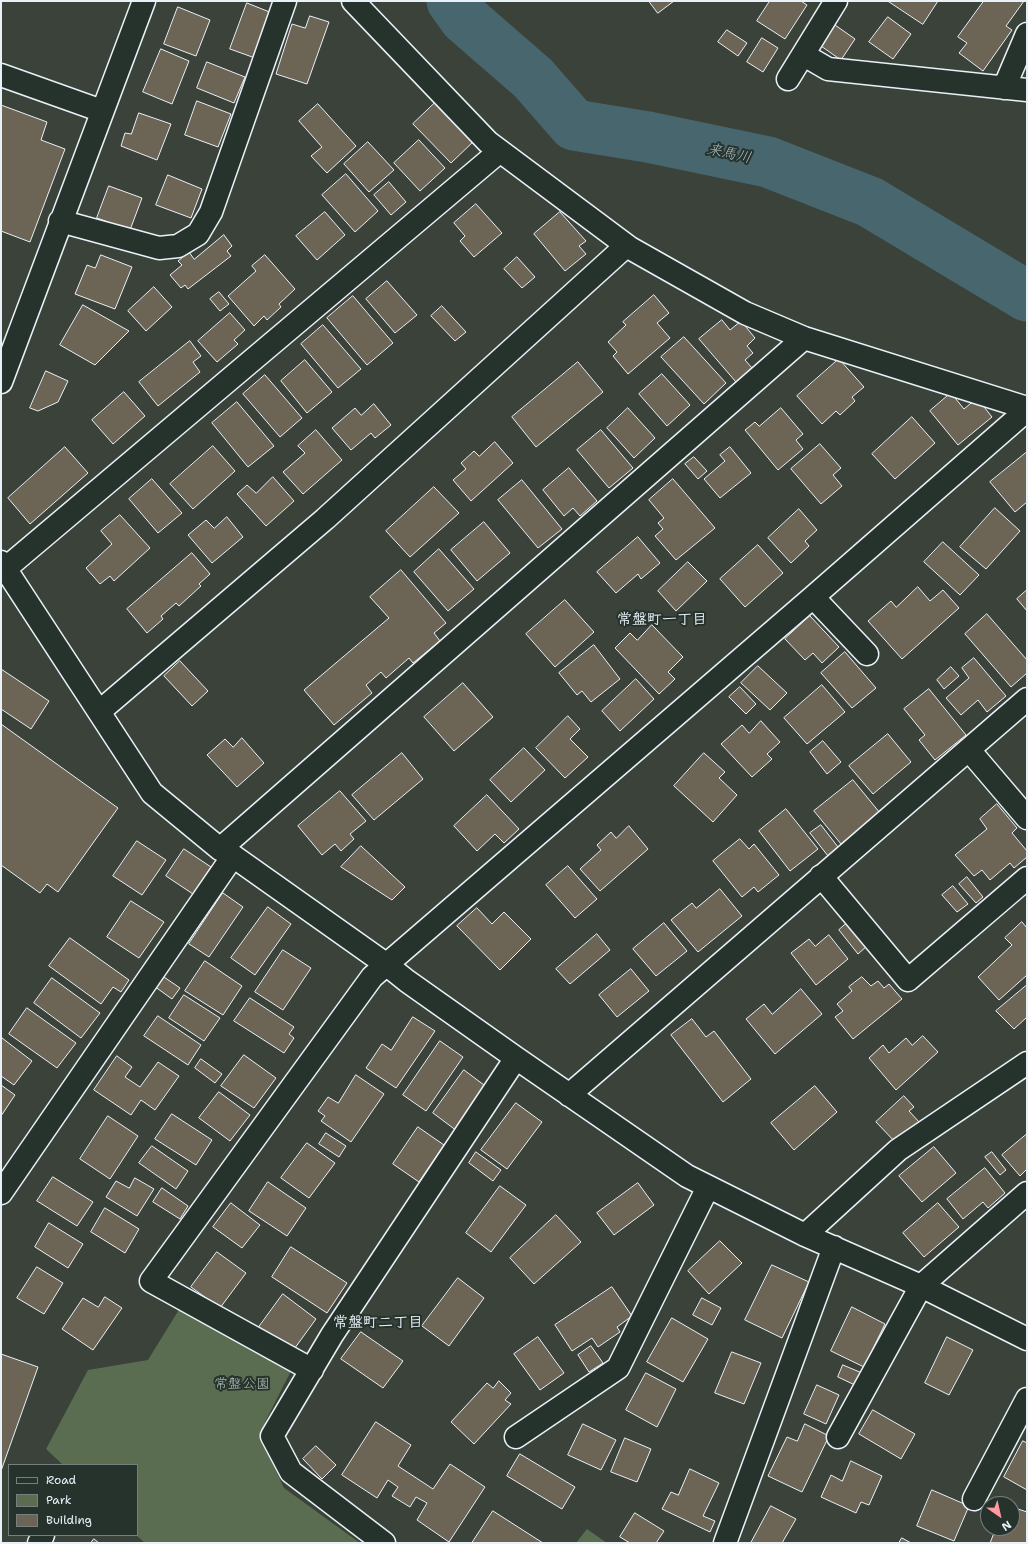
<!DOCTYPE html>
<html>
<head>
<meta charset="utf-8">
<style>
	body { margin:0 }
	#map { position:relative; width:1028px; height:1544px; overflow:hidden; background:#3b4239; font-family:"Shantell Sans",sans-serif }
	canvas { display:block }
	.frame { position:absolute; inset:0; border:2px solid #e8f1f8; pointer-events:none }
	.legend { position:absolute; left:8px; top:1464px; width:130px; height:72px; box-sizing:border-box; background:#26332d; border:1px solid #747f7e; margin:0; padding:5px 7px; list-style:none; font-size:12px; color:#e8f1f8 }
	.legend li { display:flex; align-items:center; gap:8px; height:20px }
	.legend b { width:20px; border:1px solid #747f7e }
	.north { position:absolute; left:980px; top:1496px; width:40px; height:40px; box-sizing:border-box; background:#26332d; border:1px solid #747f7e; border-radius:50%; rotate:146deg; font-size:11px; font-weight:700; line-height:16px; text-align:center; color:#e8f1f8 }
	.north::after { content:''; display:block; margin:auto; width:14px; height:18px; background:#ff9aa2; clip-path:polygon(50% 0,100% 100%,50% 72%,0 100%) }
</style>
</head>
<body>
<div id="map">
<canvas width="1028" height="1544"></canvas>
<div class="frame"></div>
<ul class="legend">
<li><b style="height:5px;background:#26332d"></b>Road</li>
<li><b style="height:11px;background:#5a6d50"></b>Park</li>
<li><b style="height:11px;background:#6c6454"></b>Building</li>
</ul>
<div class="north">N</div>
</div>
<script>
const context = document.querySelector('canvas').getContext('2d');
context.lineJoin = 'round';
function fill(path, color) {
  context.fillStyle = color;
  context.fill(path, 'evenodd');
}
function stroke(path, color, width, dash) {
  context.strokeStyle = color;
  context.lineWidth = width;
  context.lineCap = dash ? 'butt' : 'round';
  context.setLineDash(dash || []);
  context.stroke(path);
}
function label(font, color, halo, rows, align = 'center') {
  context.font = font + ' "Shantell Sans","Klee One",sans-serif';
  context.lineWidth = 4;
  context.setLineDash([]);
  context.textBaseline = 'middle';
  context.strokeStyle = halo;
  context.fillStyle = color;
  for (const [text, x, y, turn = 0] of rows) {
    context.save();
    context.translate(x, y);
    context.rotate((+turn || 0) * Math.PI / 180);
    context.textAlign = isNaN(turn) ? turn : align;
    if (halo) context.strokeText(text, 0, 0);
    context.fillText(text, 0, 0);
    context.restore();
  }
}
fill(new Path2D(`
	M180,1308L292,1369L266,1420L260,1437L284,1488L360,1543H145L136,1535L137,1465H63L46,1449L88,1370L148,1360Z
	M587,1529L607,1543H576Z`), '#5a6d50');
stroke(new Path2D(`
	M1005,283L1027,271`), '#889ea5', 8);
stroke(new Path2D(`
	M452,1L465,19L533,78L574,125L648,137L768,162L870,202L1027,296`), '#48666e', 51);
const building = new Path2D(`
	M649,1H674L658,13Z
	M770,1H801L807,5L785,39L757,21Z
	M888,1H938L923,24Z
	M984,1H1024L1006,26L1012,30L983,71L959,53L967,43L958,37Z
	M247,3L272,13L255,58L230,49Z
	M178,7L210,20L196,56L164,44Z
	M310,16L329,22L307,84L276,74L292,24L305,28Z
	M888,17L911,34L893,59L869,42Z
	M835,25L855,39L841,60L821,46Z
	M727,30L747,43L738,56L718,42Z
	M762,38L778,48L763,72L747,62Z
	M161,49L189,61L172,104L143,92Z
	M207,62L245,77L234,103L197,88Z
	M197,101L231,114L218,147L185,135Z
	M437,101L475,140L451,163L413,124Z
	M318,104L356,146L327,173L311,156L322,147L299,121Z
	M1,105L47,122L41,140L65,149L30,242L1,231Z
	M139,113L171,124L157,160L121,146L125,133L131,134Z
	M419,140L445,168L420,191L394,163Z
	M368,142L394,170L369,192L344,164Z
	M346,174L378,211L355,232L322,195Z
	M168,175L202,189L191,218L156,205Z
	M389,182L406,202L391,215L374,195Z
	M109,186L142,198L130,230L97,218Z
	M476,204L502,233L474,257L460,241L465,236L454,223Z
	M325,212L345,235L317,260L296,236Z
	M560,212L586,241L579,246L586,254L565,271L534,234Z
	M224,235L232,246L227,251L231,256L188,289L185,285L181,288L170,275L182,265L178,261L189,252L194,259Z
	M101,255L132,267L115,309L75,294L87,265L95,268Z
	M265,255L295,289L279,304L281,307L267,320L264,316L254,326L228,296L256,271L252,266Z
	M517,257L535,277L522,288L504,269Z
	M387,281L417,315L395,333L366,299Z
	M154,287L172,307L146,331L128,311Z
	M219,292L229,304L220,311L210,299Z
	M654,295L669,313L657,323L670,338L628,374L613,356L617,352L608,342L626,325L623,322Z
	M353,296L393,343L367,365L327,318Z
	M83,305L129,331L95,365L60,345Z
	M442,306L466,332L455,341L431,316Z
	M230,313L245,330L234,340L238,344L217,362L198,341Z
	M722,320L730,330L741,321L755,338L747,346L753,353L745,360L752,368L736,382L699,339Z
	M323,325L361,369L338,388L301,344Z
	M684,337L726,383L704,404L661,357Z
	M190,341L201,356L193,362L200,372L158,406L139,382Z
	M839,359L864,387L852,397L855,401L840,415L836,411L822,424L797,396Z
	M305,360L332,392L307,413L281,381Z
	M578,362L603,392L536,447L512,417Z
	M46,371L68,381L58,402L38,411L30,408Z
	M662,374L690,405L667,426L639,394Z
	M265,375L302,418L280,437L243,394Z
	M124,392L145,416L113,444L92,420Z
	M951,393L964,409L977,398L992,417L958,445L930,411Z
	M237,402L274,446L248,467L212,423Z
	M374,404L391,425L375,438L371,433L351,450L332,428L355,408L361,415Z
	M628,408L655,438L634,458L607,428Z
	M781,408L803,434L796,440L803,449L778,470L745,430L755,422L759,426Z
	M912,417L935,443L895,479L872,454Z
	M316,430L342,460L303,494L283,472L305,453L298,446Z
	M601,430L633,468L609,488L577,450Z
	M495,442L513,463L471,501L453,480L466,469L461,463L474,451L479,456Z
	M820,444L841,468L833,475L842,486L821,504L791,469Z
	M213,446L235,471L193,509L170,484Z
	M65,447L88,473L30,524L8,498Z
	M730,447L751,473L720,498L704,479L725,461L720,455Z
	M1027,452V502L1015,512L990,482Z
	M694,457L707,471L698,479L685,464Z
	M569,468L597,501L580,516L573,508L564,516L543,490Z
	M273,477L294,501L266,526L237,494L247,485L256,493Z
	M152,479L182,513L158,533L129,499Z
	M673,479L715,528L676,560L655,536L663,529L658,523L664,518L649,500Z
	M522,480L562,529L538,548L498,500Z
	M434,487L459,513L410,557L386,531Z
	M995,508L1020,531L986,569L960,547Z
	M799,509L817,530L805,541L809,546L791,563L768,538Z
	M120,515L150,548L114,581L110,576L100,584L86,568L112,544L101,531Z
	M227,517L243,537L212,563L188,535L206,520L214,528Z
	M484,522L510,553L477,581L451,550Z
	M638,537L660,563L641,579L638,574L616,593L597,572Z
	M943,542L979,575L960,595L924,562Z
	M758,545L783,573L745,607L720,579Z
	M439,549L474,589L448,611L414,572Z
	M192,553L210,574L199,584L201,586L179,606L176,603L161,616L163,619L147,633L127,609Z
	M688,562L707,581L676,611L658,591Z
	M401,570L446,623L434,633L440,641L413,663L409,658L386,678L381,672L366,685L372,693L334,725L304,690L389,618L370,597Z
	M918,587L930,601L943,590L959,608L902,659L868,621L891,601L896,607Z
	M1027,590V611L1017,599Z
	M565,600L594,632L555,667L526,634Z
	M987,614L1027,660V673L1011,687L965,634Z
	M810,616L839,647L822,663L813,653L805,660L785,639Z
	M652,625L683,657L668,672L675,679L659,694L615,648L630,633L637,640Z
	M594,645L620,679L591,702L582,691L577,695L559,673Z
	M845,652L876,688L852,708L821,673Z
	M974,658L1006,696L987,712L978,700L961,715L946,698L969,678L962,668Z
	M180,661L208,691L192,706L164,676Z
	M758,666L787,693L770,710L741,683Z
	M951,667L959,676L944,689L937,680Z
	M1,669L49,701L31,729L1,709Z
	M636,679L654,699L620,731L602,711Z
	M463,683L493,717L454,751L424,717Z
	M822,685L845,712L807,744L784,718Z
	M740,687L756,704L746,714L729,697Z
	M929,689L966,735L935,760L919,740L925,735L904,709Z
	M568,716L580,729L570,739L588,757L565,778L536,748Z
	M761,721L780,742L767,754L772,759L752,777L721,744L742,725L749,733Z
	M1,724L118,808L58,892L47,884L40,893L1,865Z
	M888,734L911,762L873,794L849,766Z
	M242,738L264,763L237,787L207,755L225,739L233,747Z
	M823,741L841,762L827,774L810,752Z
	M524,748L545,770L511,802L490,780Z
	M402,753L423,779L374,820L352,795Z
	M704,753L725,772L719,778L737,795L713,822L674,786Z
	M853,780L880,813L841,844L814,811Z
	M340,791L366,821L350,834L354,839L341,851L335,844L322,855L298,826Z
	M487,795L519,829L504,843L495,834L477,851L454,826Z
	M997,804L1017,828L1012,833L1027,851V857L1014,868L1010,863L990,880L982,870L974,876L955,855L987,829L980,819Z
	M786,809L818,849L790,871L759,831Z
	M821,825L838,847L828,856L810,833Z
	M629,826L648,849L600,891L580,869L601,850L597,845L611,832L616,838Z
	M740,839L749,849L754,844L779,875L758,892L754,887L742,897L713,861Z
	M137,841L166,860L142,895L113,876Z
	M361,846L405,887L392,900L341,867Z
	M184,849L211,867L193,894L166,876Z
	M568,866L597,899L575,918L546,885Z
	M967,877L983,897L976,903L959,884Z
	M953,886L968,904L957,912L942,895Z
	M720,889L742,916L698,952L671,920L692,903L696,908Z
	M223,893L243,907L209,957L189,944Z
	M131,901L164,922L139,958L107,937Z
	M268,907L291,924L255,975L231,958Z
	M477,908L492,924L504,912L531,939L500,970L457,926Z
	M1022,922L1027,928V975L999,1000L978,977L1012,945L1005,938Z
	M664,923L687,951L656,976L633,949Z
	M847,923L867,946L858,954L839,930Z
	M597,934L610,950L570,984L556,969Z
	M829,935L848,959L816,985L791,953L809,939L815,946Z
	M70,938L129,980L121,992L113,987L101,1004L49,966Z
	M283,950L311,968L283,1010L255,992Z
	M205,961L242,986L223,1015L185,991Z
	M631,969L649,991L617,1017L599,995Z
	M161,975L180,988L172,999L154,986Z
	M862,977L871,986L878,981L884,988L889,984L902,999L853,1039L835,1017L843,1011L837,1004L852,991L849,987Z
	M52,978L100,1013L81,1038L34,1003Z
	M1027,985V1017L1014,1029L996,1011Z
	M801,989L822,1014L775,1054L746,1019L764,1004L772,1014Z
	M184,995L220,1018L204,1041L169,1018Z
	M250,998L294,1027L289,1034L294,1038L284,1053L234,1021Z
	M27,1008L76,1043L57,1068L9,1034Z
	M158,1016L201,1045L188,1065L144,1036Z
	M413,1017L435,1031L396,1088L366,1068L382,1044L391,1050Z
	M692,1019L706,1037L714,1031L751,1079L723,1102L671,1035Z
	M923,1036L938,1052L896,1090L869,1058L883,1045L889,1053L906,1038L912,1045Z
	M2,1038L32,1061L14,1085L1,1076V1040Z
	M440,1041L463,1057L426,1111L403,1095Z
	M244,1055L276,1078L254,1108L221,1086Z
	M117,1056L132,1067L125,1077L140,1087L158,1062L179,1076L155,1110L141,1100L131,1115L94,1090Z
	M201,1059L222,1074L215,1083L195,1068Z
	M464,1070L488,1088L457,1131L433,1113Z
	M356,1075L384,1094L351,1142L321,1121L325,1116L318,1111L328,1097L338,1103Z
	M1,1085L15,1095L1,1116Z
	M815,1086L837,1112L794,1150L771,1123Z
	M219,1092L250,1115L230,1141L199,1118Z
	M904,1096L914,1107L909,1111L920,1123L897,1144L876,1122Z
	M516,1103L542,1122L507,1169L481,1150Z
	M172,1114L212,1140L196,1165L155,1139Z
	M108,1116L138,1136L110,1179L80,1159Z
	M418,1127L444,1145L419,1182L393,1164Z
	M326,1133L346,1146L339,1157L319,1144Z
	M1027,1134V1169L1020,1176L1002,1155Z
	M307,1143L335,1163L309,1198L281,1178Z
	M152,1146L188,1171L176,1189L139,1163Z
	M934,1147L956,1173L922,1202L899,1176Z
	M476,1152L501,1170L493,1181L469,1163Z
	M992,1152L1006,1170L1000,1175L985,1157Z
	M985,1168L1005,1193L988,1208L983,1202L963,1219L947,1199Z
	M53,1177L93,1202L77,1226L37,1201Z
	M135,1178L154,1189L137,1216L106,1197L116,1181L129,1188Z
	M268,1182L306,1208L287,1236L249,1211Z
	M638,1183L654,1205L614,1235L597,1213Z
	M500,1186L526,1205L491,1252L466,1233Z
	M162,1188L188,1206L180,1219L153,1202Z
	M231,1203L260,1225L242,1248L213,1227Z
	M938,1203L959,1227L924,1257L903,1233Z
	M105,1208L139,1229L125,1253L91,1232Z
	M556,1215L581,1242L534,1284L510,1258Z
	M49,1223L83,1244L68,1268L35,1247Z
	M720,1241L742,1263L709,1294L688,1271Z
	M291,1247L347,1283L327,1313L272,1277Z
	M217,1252L246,1273L220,1308L191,1287Z
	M772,1265L809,1282L782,1338L745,1320Z
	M37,1267L63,1283L44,1314L17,1298Z
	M458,1278L484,1298L449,1346L422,1326Z
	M612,1287L632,1316L617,1327L620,1332L598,1347L592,1338L572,1351L555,1325Z
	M283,1294L316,1319L292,1352L259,1327Z
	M105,1297L122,1308L93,1350L62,1329L83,1298L98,1307Z
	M702,1298L721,1308L712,1325L693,1315Z
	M852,1307L885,1324L864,1367L831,1351Z
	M672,1318L708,1339L683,1382L647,1362Z
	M361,1332L403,1361L383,1388L341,1359Z
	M538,1337L564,1373L540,1390L514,1354Z
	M947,1337L973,1350L949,1395L925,1383Z
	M591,1346L603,1363L589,1372L578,1355Z
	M732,1352L761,1363L744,1404L715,1393Z
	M1,1354L38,1367L1,1471Z
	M843,1365L862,1373L857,1386L838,1377Z
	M646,1373L676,1389L657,1427L626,1410Z
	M499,1381L511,1393L505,1400L511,1404L474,1444L451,1422L487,1383L493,1388Z
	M817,1385L839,1395L826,1424L804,1414Z
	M873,1410L915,1434L901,1459L859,1434Z
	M376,1422L411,1445L398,1466L433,1489L450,1464L485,1487L449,1542L417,1520L427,1503L416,1497L410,1507L392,1496L398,1487L388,1480L377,1498L342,1475Z
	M583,1424L616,1440L601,1470L568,1455Z
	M805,1424L829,1436L802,1492L768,1476L787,1437L797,1441Z
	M625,1438L651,1449L637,1482L611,1472Z
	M1023,1441L1027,1443V1490L1004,1477Z
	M316,1446L336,1465L322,1479L303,1459Z
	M520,1454L575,1487L562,1509L507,1476Z
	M851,1461L882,1476L869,1505L861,1502L856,1513L821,1497L831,1475L842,1481Z
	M690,1469L719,1483L703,1516L715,1521L710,1532L662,1509L671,1492L678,1495Z
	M932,1490L969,1506L954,1541L917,1526Z
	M771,1506L796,1519L782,1543H751Z
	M1012,1507L1027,1512V1543H990L996,1528H1012Z
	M493,1511L543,1543H472Z
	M635,1513L664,1531L656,1543H630L620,1537Z
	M902,1538L911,1543H899Z
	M94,1539L99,1543H91Z`);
fill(building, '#6c6454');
stroke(building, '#e8f1f8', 1);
const minor = new Path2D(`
	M353,1L488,142L630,248L745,313L804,338L1027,408
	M804,55L828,69L1027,90
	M1,75L102,111
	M788,79L836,1
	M1004,88L1027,34
	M60,221L159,248L178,246L198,234L211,212L285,1
	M1,382L144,1
	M1,562L152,793L220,849L233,856L387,965L407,981L516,1058L687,1176L805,1235L921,1286L1027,1339
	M5,569L500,151
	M813,597L867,654
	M100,711L325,519L626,246
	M969,750L1027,818
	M220,849L804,338
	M821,876L908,980L1027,878
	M569,1095L1027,699
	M1,1193L233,856
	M805,1235L898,1150L1027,1063
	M312,1370L151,1281L372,977L813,597L1027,410
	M516,1437L618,1368L708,1187
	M838,1437L921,1286L1027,1193
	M974,1499L1027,1399
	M39,1543L43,1535
	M384,1543L291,1472L272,1436L332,1335L516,1058
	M725,1543L834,1247`);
stroke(minor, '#e8f1f8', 25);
stroke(minor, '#26332d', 22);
label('14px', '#afbcb5', '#26332d', [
	["常盤公園",242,1384]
]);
label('italic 15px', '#a8b9c1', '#26332d', [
	["来馬川",729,154,12]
]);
label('bold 15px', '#e8f1f8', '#26332d', [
	["常盤町一丁目",662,620],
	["常盤町二丁目",378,1323]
]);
</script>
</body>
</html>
